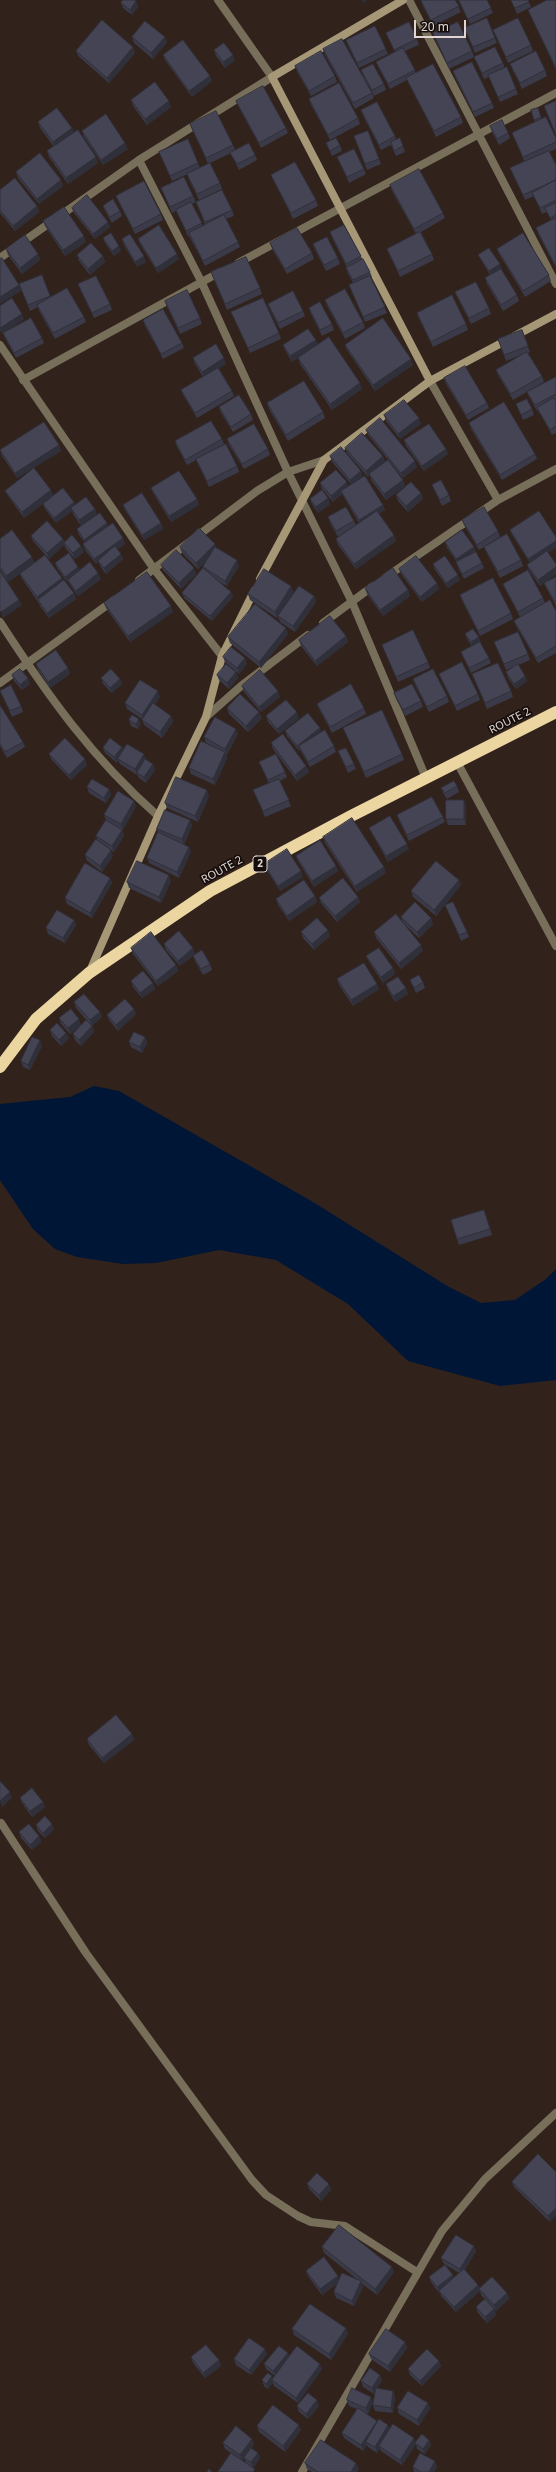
<!DOCTYPE html>
<html>
<head>
<meta charset="utf-8">
<style>
	body { margin:0 }
	#map { position:relative; width:556px; height:2472px; overflow:hidden; background:#31221c; font-family:"Noto Sans",sans-serif }
	canvas { display:block }
	.scale { position:absolute; left:414px; top:20px; width:52px; height:18px; box-sizing:border-box; border:2px solid #e0d5d1; border-top:0; padding-left:5px; font-size:12px; line-height:14px; white-space:nowrap; color:#e0d5d1; -webkit-text-stroke:3px #140d0b; paint-order:stroke }
</style>
</head>
<body>
<div id="map">
<canvas width="556" height="2472"></canvas>
<div class="scale">20 m</div>
</div>
<script>
const context = document.querySelector('canvas').getContext('2d');
context.lineJoin = 'round';
function fill(path, color) {
  context.fillStyle = color;
  context.fill(path, 'evenodd');
}
function stroke(path, color, width, dash) {
  context.strokeStyle = color;
  context.lineWidth = width;
  context.lineCap = dash ? 'butt' : 'round';
  context.setLineDash(dash || []);
  context.stroke(path);
}
function label(font, color, halo, rows, align = 'center') {
  context.font = font + ' "Noto Sans",sans-serif';
  context.lineWidth = 3.5;
  context.setLineDash([]);
  context.textBaseline = 'middle';
  context.strokeStyle = halo;
  context.fillStyle = color;
  for (const [text, x, y, turn = 0] of rows) {
    context.save();
    context.translate(x, y);
    context.rotate((+turn || 0) * Math.PI / 180);
    context.textAlign = isNaN(turn) ? turn : align;
    if (halo) context.strokeText(text, 0, 0);
    context.fillText(text, 0, 0);
    context.restore();
  }
}
fill(new Path2D(`
	M94,1086L119,1091L313,1202L449,1287L481,1303L515,1300L546,1279L556,1269V1380L500,1386L408,1361L348,1304L276,1260L219,1250L156,1263L123,1264L77,1257L55,1249L33,1229L0,1180V1104L70,1097Z`), '#001637');
stroke(new Path2D(`
	M409,0L556,284
	M139,160L201,281L288,472L352,602L426,778
	M0,258L139,160L272,77L218,0
	M238,263L556,93
	M0,345L154,569L222,656
	M23,380L220,272
	M430,381L498,500
	M386,577L498,500L556,469
	M139,580L257,491L288,472L324,460
	M0,622C48,696 92,758 158,816
	M323,623L373,586
	M0,683L114,600
	M206,717L241,686L308,635
	M457,762L556,946
	M1,1823L86,1953L252,2180L266,2195L298,2216L311,2222L345,2226L417,2272
	M302,2472L442,2231L485,2179L556,2113`), '#776f5a', 8);
stroke(new Path2D(`
	M403,0L272,77L430,381
	M260,579L324,460L430,381L556,314
	M89,973L158,816L206,717L222,656L254,591`), '#a69877', 8);
stroke(new Path2D(`
	M0,1067L36,1019L89,973L210,891L351,816L556,712`), '#ebd5a0', 12);
fill(new Path2D(`
	M420,0H455L461,12L433,26Z
	M458,0H487L493,13L470,24Z
	M511,0H528L531,7L517,14Z
	M556,0V70L530,15L528,10Z
	M136,1L138,7L132,15L123,8L121,3Z
	M464,28L495,38L497,43L475,53Z
	M493,30L531,45L533,51L508,63Z
	M386,33L417,39L419,45L405,51L416,73L461,117L463,123L436,137L407,80L390,89L378,67L376,62L395,52Z
	M433,33L472,51L474,57L449,69L435,39Z
	M132,37L167,42L153,59L134,43Z
	M346,40L386,49L388,54L359,68L348,46Z
	M133,47L135,53L109,83L78,56L76,51Z
	M323,49L372,93L374,98L355,109L325,55Z
	M214,50L235,60L225,68L216,56Z
	M163,55L212,81L192,97L165,60Z
	M474,57L503,63L505,68L516,89L518,94L500,102L489,77L484,79Z
	M510,64L545,70L547,76L522,89L512,69Z
	M295,66L335,76L337,82L311,96L297,72Z
	M361,70L384,84L386,90L374,96L363,76Z
	M453,71L492,103L494,108L475,117L455,77Z
	M309,99L358,118L360,124L330,140L311,105Z
	M131,100L171,107L147,125L133,106Z
	M236,101L286,128L288,133L261,148L238,106Z
	M538,108L542,119L556,138V149L549,152L556,165V268L538,234L536,228L551,220L547,212L542,214L534,196L525,200L510,168L524,161L512,133L535,122L531,110Z
	M361,110L395,136L396,140L403,146L405,152L396,156L391,145L381,150L363,116Z
	M38,122L72,128L74,133L98,163L68,184L49,157L47,151L54,147L40,128Z
	M190,124L233,145L235,150L255,155L257,160L239,170L233,158L231,153L208,164L192,129Z
	M490,126L508,133L510,138L499,145L492,132Z
	M82,131L128,149L103,165L84,137Z
	M368,131L381,164L367,170L354,136Z
	M326,143L340,145L342,151L332,156Z
	M159,152L198,163L200,168L220,183L222,189L199,200L189,180L187,174L190,173L172,181Z
	M337,157L364,169L366,174L349,183Z
	M16,172L63,186L39,204L18,178Z
	M271,175L316,200L318,206L293,219L273,180Z
	M390,185L443,213L445,218L421,232L432,254L434,260L400,277L389,254L387,249L416,234L392,191Z
	M161,188L193,196L196,202L192,204L203,226L205,225L196,202L232,210L234,216L226,219L238,242L240,247L205,266L189,236H188L176,211L172,213Z
	M0,190L37,206L39,212L15,231L0,213Z
	M116,196L161,214L163,220L135,234L118,201Z
	M103,206L120,211L122,216L112,223L105,211Z
	M72,208L108,222L110,227L95,239L74,213Z
	M43,221L86,242L65,256L45,226Z
	M330,232L361,256L362,260L370,272L372,277L371,278L387,313L365,322L349,285L353,283L348,274L346,268H347L332,238Z
	M103,238L121,251L114,256L105,243Z
	M122,239L146,262L137,267L124,245Z
	M138,239L179,259L158,273L140,244Z
	M270,243L312,253L314,259L287,274L272,249Z
	M313,244L338,258L340,264L326,271L315,250Z
	M6,249L38,254L40,260L22,274L8,255Z
	M497,249L549,275L551,281L525,297L499,254Z
	M77,255L103,256L105,262L90,275L79,261Z
	M478,255L502,270L517,295L519,301L503,311L487,284L485,278L490,275Z
	M211,272L260,288L262,294L227,310Z
	M42,275L51,297L84,317L86,322L55,339L39,311L38,307L30,311L19,284Z
	M78,284L110,304L112,310L94,318L80,290Z
	M455,292L489,308L491,314L471,324L457,297Z
	M325,300L363,322L365,328L345,339L327,306Z
	M165,301L200,318L202,324L180,334L167,307Z
	M268,304L303,311L305,316L280,329L270,310Z
	M0,306L24,319L6,331L42,338L44,343L16,358L5,338L3,333H2L0,330Z
	M309,308L332,324L334,330L322,336L311,314Z
	M231,312L279,333L281,339L250,353Z
	M417,313L466,324L468,330L433,347L419,319Z
	M143,320L182,343L184,348L163,359L145,326Z
	M522,330L530,352L528,353L542,376L544,382L513,400L498,375L496,370L521,355L506,361L498,339Z
	M316,340L317,345L362,389L332,410L300,364L298,358L292,362L285,350L283,345Z
	M345,345L413,365L375,391L347,350Z
	M193,358L226,364L219,368L232,391L234,396L197,418L183,395L181,390L203,377L195,364Z
	M556,377V433L552,435L538,410L537,411L529,397L527,392Z
	M444,378L487,403L489,408L468,420L446,384Z
	M267,403L323,412L325,418L288,441L269,409Z
	M516,404L532,409L534,415L523,420Z
	M219,407L251,414L253,420L233,432L221,413Z
	M384,415L421,424L400,439L386,421Z
	M469,423L535,454L537,459L502,480L471,429Z
	M366,430L417,467L403,478L368,435Z
	M222,439L224,444L237,466L239,472L209,487L196,460L187,465L177,447L175,441Z
	M227,439L268,449L270,455L244,469L229,445Z
	M404,440L446,449L448,454L424,471L406,446Z
	M59,445L61,451L17,478L2,456L0,450Z
	M345,448L383,456L385,462L380,466L403,480L405,486L386,500L371,480L370,475L368,477L347,453Z
	M330,456L363,477L383,505L385,510L379,514L396,541L356,569L338,545L336,539L345,533L338,537L330,523L328,517L354,521L356,525L359,523L342,494L333,502L322,489L320,483L349,486L351,484L332,462Z
	M432,485L449,495L451,501L442,506L434,490Z
	M151,488L197,499L199,505L171,522L153,493Z
	M51,490L53,496L24,518L8,496L5,491Z
	M421,493L423,499L408,512L398,501L396,495Z
	M328,498L330,504L318,513L312,504L310,499Z
	M74,502L75,505L95,509L97,515L107,523L108,526L123,538L125,544L118,549L123,559L106,574L100,566L99,562L96,564L85,550L83,544L85,543L79,535L77,529L81,526L73,514L72,511L56,523L45,509L43,504Z
	M123,505L161,523L163,529L144,540L125,510Z
	M462,520L498,531L500,537L486,546L521,560L523,566L500,578L486,552L484,547L479,550L464,525Z
	M510,530L548,553L556,564V574L540,586L529,570L527,565L530,563L512,535Z
	M31,536L63,539L65,542L81,546L84,552L75,559L66,549L64,545L49,559L33,541Z
	M0,539L35,563L62,578L63,581L74,593L76,599L49,618L40,606L38,602L22,579L20,574L34,564L8,582L0,570Z
	M445,542L474,547L476,552L482,563L484,568L464,579L458,568L456,562H457L447,548Z
	M180,547L216,548L239,566L227,586L216,580L231,592L233,597L212,621L184,598L182,593L204,569L203,567L208,559L198,569L182,553Z
	M55,563L78,567L80,571L101,579L78,596L70,585L68,581L67,582L57,568Z
	M433,564L460,580L448,588L435,570Z
	M161,565L196,574L181,589L163,570Z
	M399,569L439,589L422,602L401,574Z
	M556,577V606L546,588L544,583Z
	M503,584L543,598L545,603L556,611V653L538,663L516,626L514,621L520,617L505,589Z
	M365,588L408,590L410,596L383,616L367,594Z
	M294,592L279,615L314,596L316,602L295,632L280,622L278,616L277,618L250,600L248,594Z
	M460,595L511,613L513,619L480,636L462,601Z
	M104,603L173,612L130,642L106,608Z
	M288,634L261,668L230,643L228,637Z
	M465,634L479,637L480,642L489,658L491,663L471,673L463,657L461,652L472,646L467,639Z
	M346,636L348,642L317,666L301,646L299,640Z
	M494,642L528,654L530,660L518,665L525,676L527,681L516,689L508,678L506,672L516,666L506,670Z
	M382,645L428,662L430,668L398,682Z
	M223,657L247,664L239,674L225,662Z
	M36,664L68,668L70,674L50,688L38,670Z
	M236,672L238,678L229,689L219,680L217,675Z
	M439,674L478,694L480,700L457,711L441,679Z
	M472,674L511,691L513,697L487,709Z
	M12,675L28,678L30,684L22,690L14,681Z
	M101,678L122,684L112,693L103,684Z
	M413,679L447,696L449,702L429,712L415,685Z
	M242,686L280,697L261,712L244,692Z
	M0,691L21,706L23,712L12,717Z
	M394,693L421,701L423,707L405,716L396,699Z
	M160,697L155,705L171,716L173,722L162,738L144,725L142,719L127,709L125,703Z
	M317,704L364,708L366,714L332,733L319,709Z
	M0,705L23,742L25,747L7,758L0,746Z
	M227,708L259,712L262,718L248,732L229,714Z
	M266,716L299,718L279,734L268,722Z
	M129,720L141,724L138,729L131,726Z
	M343,728L402,754L404,760L366,778Z
	M285,731L334,746L336,752L310,767L300,750L299,751L287,736Z
	M238,734L227,755L225,753L227,758L215,785L191,774L189,768L217,749L206,743L204,737Z
	M271,743L306,766L309,772L297,781L273,749Z
	M122,747L123,750L146,760L153,764L155,770L146,783L139,778L137,774V775L120,764L118,760L117,763L105,753L103,748Z
	M338,751L354,764L356,769L348,773Z
	M49,754L87,765L71,780L51,759Z
	M259,762L285,772L287,777L280,781L291,806L265,817L253,790L269,784Z
	M457,786L459,792L447,799L443,793L441,788Z
	M87,787L109,789L111,795L106,803L89,793Z
	M209,796L198,822L167,808L165,803Z
	M136,806L123,830L122,829V830L124,836L114,852L105,846L113,856L102,872L87,861L85,855L98,841L96,836L106,820L104,815Z
	M466,806V825H448L446,819Z
	M397,815L443,817L445,822L409,841L399,821Z
	M190,820L192,826L184,845L189,847L191,852L179,878L149,863L147,858L158,832L157,829Z
	M369,828L409,849L388,862L372,834Z
	M323,837L386,873L357,892L325,843Z
	M296,856L336,866L338,871L314,887L298,861Z
	M264,864L303,877L280,891L266,869Z
	M110,878L112,883L92,918L67,904L65,898Z
	M171,881L161,903L129,888L127,882Z
	M461,885L436,916L413,897L411,891Z
	M315,896L317,902L289,921L278,905L276,899Z
	M358,897L360,902L337,922L321,903L319,898Z
	M445,905L467,932L469,937L461,941Z
	M401,917L431,918L433,924L419,938L403,923Z
	M74,920L76,925L65,943L48,934L46,928Z
	M301,932L330,936L314,950L303,938Z
	M374,932L423,951L401,969L376,938Z
	M164,944L195,954L180,966L166,950Z
	M131,948L176,965L178,971L158,986L133,954Z
	M193,956L210,964L212,970L203,975L195,961Z
	M366,956L393,968L395,974L383,983L369,962Z
	M337,979L379,989L353,1006L339,985Z
	M410,980L423,982L425,988L416,993Z
	M131,981L153,983L155,989L142,998L133,987Z
	M386,984L408,994L395,1002L388,990Z
	M74,1002L100,1012L102,1017L92,1026L94,1032L81,1046L75,1040L73,1034L89,1023L76,1008Z
	M136,1014L118,1031L109,1020L107,1015Z
	M59,1018L81,1025L70,1034L61,1024Z
	M50,1030L66,1033L69,1038L61,1046L52,1036Z
	M145,1037L147,1043L142,1053L131,1047L129,1042Z
	M42,1046L30,1070L23,1067L21,1061Z
	M484,1210L492,1235L459,1245L451,1220Z
	M132,1734L134,1740L104,1763L89,1745L87,1739Z
	M20,1798L45,1807L32,1817L22,1803Z
	M36,1825L54,1829L45,1838L38,1831Z
	M19,1832L39,1836L41,1842L32,1850L21,1838Z
	M538,2154L550,2222L514,2187L512,2182Z
	M307,2184H329L331,2190L321,2201L309,2189Z
	M322,2247L394,2272L377,2295L361,2283L363,2287L354,2306L336,2298L334,2292L338,2283L322,2295L308,2276L306,2271L338,2276L339,2280H358L324,2253Z
	M476,2251L465,2270L478,2285L480,2289L507,2293L509,2299L496,2311L481,2295L480,2291L456,2312L441,2296L440,2292L439,2293L431,2282L429,2277L454,2278L459,2273L444,2264L441,2258Z
	M476,2307L494,2309L496,2315L487,2323L478,2313Z
	M292,2329L348,2334L331,2360L294,2335Z
	M405,2342L407,2348L390,2372L371,2359L369,2354Z
	M288,2353L289,2357L322,2369L298,2403L274,2386L273,2383L268,2389L264,2386L262,2380L273,2379L275,2376L266,2369L264,2364Z
	M267,2354L251,2375L236,2365L234,2359Z
	M191,2357L219,2360L221,2366L205,2378L193,2363Z
	M439,2361L441,2366L422,2386L410,2375L408,2369Z
	M382,2380L377,2389L393,2391L395,2397L393,2413L375,2411L373,2405L375,2391L374,2394L363,2387L361,2381Z
	M347,2400L373,2402L368,2414L365,2413L377,2422L416,2442L429,2440L431,2445L425,2454L417,2449L416,2444L402,2465L381,2451L380,2448L377,2453L368,2447L367,2445L363,2451L344,2438L342,2433L357,2409L349,2406Z
	M297,2406H319L308,2419L299,2412Z
	M397,2408H430L419,2426L399,2414Z
	M257,2426L301,2430L285,2452L259,2432Z
	M223,2443L254,2444L251,2448L258,2453L260,2458L253,2468L246,2463L244,2458L245,2457L242,2461L225,2449Z
	M435,2461L437,2467L434,2472H414L413,2467Z
	M305,2463L359,2469L356,2472H312L307,2469Z`), '#3a3a48');
fill(new Path2D(`
	M362,0H367L363,3Z
	M136,1L138,7L132,15L130,10Z
	M165,37L167,42L153,59L151,53Z
	M133,47L135,53L109,83L107,78Z
	M233,55L235,60L225,68L223,62Z
	M210,76L212,81L192,97L189,91Z
	M169,101L171,107L147,125L145,119Z
	M72,128L74,133L55,148L53,142Z
	M125,143L128,149L103,165L101,160Z
	M96,157L98,163L68,184L66,178Z
	M61,180L63,186L39,204L37,199Z
	M37,206L39,212L15,231L13,226Z
	M108,222L110,227L95,239L93,234Z
	M84,236L86,242L65,256L63,250Z
	M119,246L121,251L114,256L112,251Z
	M38,254L40,260L22,274L20,268Z
	M177,254L179,259L158,273L156,268Z
	M103,256L105,262L90,275L88,269Z
	M144,256L146,262L137,267L135,262Z
	M500,264L502,270L491,277L489,271Z
	M19,285L21,291L0,304V297Z
	M22,314L24,319L2,333L0,328Z
	M316,340L318,346L292,362L290,356Z
	M224,358L226,364L204,378L202,372Z
	M411,359L413,365L375,391L373,385Z
	M360,383L362,389L332,410L330,404Z
	M419,418L421,424L400,439L398,434Z
	M59,445L61,451L17,478L15,473Z
	M446,449L448,454L424,471L422,466Z
	M383,456L385,462L368,477L366,471Z
	M415,461L417,467L403,478L401,473Z
	M361,471L363,477L352,486L350,480Z
	M403,480L405,486L386,500L384,494Z
	M347,482L349,488L341,491L342,494L333,502L331,496Z
	M51,490L53,496L24,518L22,512Z
	M421,493L423,499L408,512L406,506Z
	M328,498L330,504L318,513L316,507Z
	M197,499L199,505L171,522L169,516Z
	M74,502L76,508H71L72,511L56,523L54,518Z
	M383,505L385,510L361,525L359,520Z
	M95,509L97,515L81,526L79,520Z
	M107,523L109,529L86,545L84,540Z
	M161,523L163,529L144,540L142,535Z
	M394,535L396,541L356,569L354,564Z
	M123,538L125,544L99,562L98,561L99,562L96,564L94,559Z
	M63,539L65,544L64,543V545L49,559L47,553Z
	M556,541V548L530,564L528,559Z
	M215,544L217,550L198,569L196,563Z
	M81,546L84,552L75,559L73,553Z
	M474,547L476,552L458,564L456,559Z
	M121,554L123,559L106,574L104,568Z
	M32,557L35,563L8,582L6,576Z
	M237,560L239,566L227,586L225,581Z
	M78,567L80,573L68,580V581L67,582L65,577Z
	M556,567V574L540,586L538,580Z
	M194,568L196,574L181,589L179,583Z
	M98,573L101,579L78,596L76,591Z
	M458,575L460,580L448,588L446,583Z
	M62,578L64,584L38,600L37,597Z
	M437,583L439,589L422,602L420,597Z
	M291,586L294,592L277,618L275,612Z
	M408,590L410,596L383,616L380,610Z
	M231,592L233,597L212,621L210,616Z
	M74,593L76,599L49,618L47,613Z
	M314,596L316,602L295,632L293,626Z
	M19,600L22,605L3,618L1,612Z
	M171,606L173,612L130,642L128,636Z
	M286,628L288,634L261,668L259,662Z
	M346,636L348,642L317,666L315,661Z
	M479,637L481,643L473,648L471,642Z
	M245,658L247,664L239,674L237,668Z
	M68,668L70,674L50,688L48,682Z
	M236,672L238,678L229,689L227,683Z
	M525,676L527,681L516,689L514,684Z
	M28,678L30,684L22,690L20,685Z
	M120,679L122,684L112,693L110,688Z
	M158,691L160,697L144,721L142,715Z
	M278,691L280,697L261,712L259,707Z
	M259,712L262,718L248,732L246,726Z
	M297,712L299,718L279,734L277,729Z
	M171,716L173,722L162,738L160,732Z
	M139,719L141,724L138,729L136,724Z
	M320,728L322,734L299,746L300,750L299,751L297,746Z
	M236,729L238,734L227,755L225,749Z
	M122,747L124,753L118,759V760L117,763L114,757Z
	M225,752L227,758L215,785L213,779Z
	M144,754L146,760L137,773V775L135,769Z
	M85,759L87,765L71,780L69,775Z
	M153,764L155,770L146,783L144,777Z
	M306,766L309,772L297,781L295,775Z
	M109,789L111,795L106,803L104,798Z
	M207,790L209,796L198,822L195,816Z
	M464,800L466,806V825L464,819Z
	M134,801L136,806L123,830L121,824Z
	M190,820L192,826L184,845L182,839Z
	M122,830L124,836L114,852L112,846Z
	M407,844L409,849L388,862L386,856Z
	M189,847L191,852L179,878L177,872Z
	M111,850L113,856L102,872L100,866Z
	M336,866L338,871L314,887L312,881Z
	M384,867L386,873L357,892L355,886Z
	M301,871L303,877L280,891L278,886Z
	M169,875L171,881L161,903L159,897Z
	M110,878L112,883L92,918L90,913Z
	M459,880L461,885L436,916L434,910Z
	M315,896L317,902L289,921L287,916Z
	M358,897L360,902L337,922L335,916Z
	M431,918L433,924L419,938L417,932Z
	M74,920L76,925L65,943L63,938Z
	M328,930L330,936L314,950L312,944Z
	M421,945L423,951L401,969L399,963Z
	M193,948L195,954L180,966L178,961Z
	M176,965L178,971L158,986L156,981Z
	M393,968L395,974L383,983L381,977Z
	M153,983L155,989L142,998L140,993Z
	M377,984L379,989L353,1006L351,1000Z
	M406,988L408,994L395,1002L393,996Z
	M134,1009L136,1014L118,1031L116,1025Z
	M100,1012L102,1017L92,1026L90,1020Z
	M79,1019L81,1025L70,1034L68,1028Z
	M92,1026L94,1032L81,1046L79,1040Z
	M66,1033L69,1038L61,1046L59,1040Z
	M145,1037L147,1043L142,1053L140,1047Z
	M40,1040L42,1046L30,1070L28,1065Z
	M132,1734L134,1740L104,1763L102,1758Z
	M10,1792L12,1798L2,1807L0,1801Z
	M43,1802L45,1807L32,1817L30,1811Z
	M52,1824L54,1829L45,1838L43,1833Z
	M39,1836L41,1842L32,1850L30,1845Z
	M329,2184L331,2190L321,2201L319,2195Z
	M556,2208V2216L550,2222L548,2216Z
	M474,2246L476,2251L462,2275L460,2269Z
	M392,2267L394,2272L377,2295L375,2289Z
	M453,2275L455,2281L439,2291L440,2292L439,2293L437,2287Z
	M338,2276L340,2281L322,2295L320,2289Z
	M361,2281L363,2287L354,2306L352,2301Z
	M478,2285L480,2291L456,2312L454,2307Z
	M507,2293L509,2299L496,2311L494,2305Z
	M494,2309L496,2315L487,2323L485,2317Z
	M346,2328L348,2334L331,2360L329,2354Z
	M405,2342L407,2348L390,2372L388,2366Z
	M265,2349L267,2354L251,2375L249,2370Z
	M288,2353L290,2359L275,2376L273,2371Z
	M219,2360L221,2366L205,2378L203,2373Z
	M439,2361L441,2366L422,2386L420,2381Z
	M320,2364L322,2369L298,2403L296,2398Z
	M380,2375L382,2380L374,2394L372,2388Z
	M272,2376L274,2382L272,2380L273,2383L268,2389L266,2384Z
	M393,2391L395,2397L393,2413L391,2408Z
	M371,2397L373,2402L368,2414L366,2408Z
	M317,2400L319,2406L308,2419L306,2414Z
	M428,2403L430,2408L419,2426L417,2420Z
	M377,2421L379,2426L366,2442L367,2445L363,2451L361,2445Z
	M299,2425L301,2430L285,2452L283,2446Z
	M388,2425L390,2430L379,2446L380,2448L377,2453L375,2447Z
	M414,2438L416,2444L415,2443L416,2444L402,2465L400,2460Z
	M252,2439L254,2444L242,2461L240,2455Z
	M429,2440L431,2445L425,2454L423,2449Z
	M258,2453L260,2458L253,2468L251,2462Z
	M435,2461L437,2467L434,2472H429Z
	M356,2463L359,2469L356,2472H351Z`), '#30303b');
const building = new Path2D(`
	M123,0H135L136,1L130,10L121,3Z
	M421,0H455L459,6L431,20Z
	M459,0H487L491,8L468,19Z
	M511,0H528L529,2L515,8Z
	M547,0H556V68L528,10Z
	M487,18L495,38L473,47L464,28Z
	M518,18L531,45L506,57L493,30Z
	M102,20L133,47L107,78L76,51Z
	M145,21L165,37L151,53L132,37Z
	M409,22L417,39L394,50L386,33Z
	M458,22L472,51L447,63L433,33Z
	M375,26L386,49L357,63L346,40Z
	M342,39L372,93L353,103L323,49Z
	M183,40L210,76L189,91L163,55Z
	M224,43L233,55L223,62L214,50Z
	M495,47L503,63L482,73L474,57Z
	M403,48L415,70L388,84L376,62Z
	M321,51L335,76L309,91L295,66Z
	M536,51L545,70L520,83L510,64Z
	M472,62L492,103L473,112L453,71Z
	M373,64L384,84L372,90L361,70Z
	M433,64L461,117L434,131L406,78Z
	M507,67L516,89L498,97L488,75Z
	M155,82L169,101L145,119L131,100Z
	M339,83L358,118L328,135L309,99Z
	M263,86L286,128L259,143L236,101Z
	M556,101V135L544,106Z
	M377,102L395,136L379,145L361,110Z
	M57,108L72,128L53,142L38,122Z
	M538,108L541,117L534,120L531,110Z
	M216,111L233,145L206,158L190,124Z
	M106,114L125,143L101,160L82,131Z
	M546,117L556,138V142L523,157L512,133Z
	M502,120L508,133L497,139L490,126Z
	M78,130L96,157L66,178L47,151Z
	M368,131L379,159L365,164L354,136Z
	M336,138L340,145L330,151L326,143Z
	M400,138L403,146L394,151L391,142Z
	M188,139L198,163L170,176L159,152Z
	M249,143L255,155L237,164L230,153Z
	M354,149L364,169L347,177L337,157Z
	M549,151L556,165V180L523,195L510,168Z
	M40,153L61,180L37,199L16,172Z
	M295,162L316,200L291,213L271,175Z
	M210,163L220,183L197,194L187,174Z
	M419,169L443,213L414,229L390,185Z
	M184,177L193,196L170,207L161,188Z
	M15,178L37,206L13,226L0,210V190Z
	M556,180V200L540,208L532,193Z
	M144,181L161,214L133,229L116,196Z
	M222,190L232,210L205,222L196,202Z
	M87,195L108,222L93,234L72,208Z
	M113,199L120,211L110,217L103,206Z
	M191,202L202,223L186,231L176,210Z
	M556,203V215L550,218L545,208Z
	M64,207L84,236L63,250L43,221Z
	M224,215L238,242L203,261L189,233Z
	M556,218V267L536,228Z
	M159,225L177,254L156,268L138,239Z
	M344,225L361,256L346,264L330,232Z
	M297,228L312,253L285,269L270,243Z
	M420,232L432,254L398,271L387,249Z
	M111,233L119,246L112,251L103,238Z
	M523,233L549,275L523,291L497,249Z
	M130,234L144,256L135,262L122,239Z
	M25,235L38,254L20,268L6,249Z
	M327,237L338,258L324,265L313,244Z
	M91,243L103,256L88,269L77,255Z
	M489,248L500,264L489,271L478,255Z
	M246,257L260,288L225,304L211,272Z
	M2,258L19,285L0,297V259Z
	M363,259L370,272L353,280L346,268Z
	M501,269L517,295L501,305L485,278Z
	M42,275L50,296L28,305L19,284Z
	M96,276L110,304L92,313L78,284Z
	M370,276L385,307L363,317L349,285Z
	M476,282L489,308L469,318L455,292Z
	M67,288L84,317L53,333L37,305Z
	M345,289L363,322L343,333L325,300Z
	M187,290L200,318L178,328L165,301Z
	M293,291L303,311L278,323L268,304Z
	M452,295L466,324L431,342L417,313Z
	M12,298L22,314L0,328V306Z
	M263,298L279,333L248,348L231,312Z
	M320,302L332,324L320,330L309,308Z
	M163,309L182,343L161,354L143,320Z
	M31,318L42,338L14,353L3,333Z
	M383,318L411,359L373,385L345,345Z
	M308,329L316,340L290,356L283,345Z
	M522,330L528,346L504,355L498,339Z
	M329,337L360,383L330,404L298,358Z
	M216,344L224,358L202,372L193,358Z
	M527,352L542,376L511,394L496,370Z
	M465,366L487,403L466,415L444,378Z
	M218,368L232,391L195,413L181,390Z
	M556,377V394L535,405L527,392Z
	M304,381L323,412L286,435L267,403Z
	M239,395L251,414L231,427L219,407Z
	M554,398L556,401V426L550,430L537,408Z
	M527,399L532,409L521,415L516,404Z
	M404,400L419,418L398,434L384,415Z
	M504,402L535,454L500,475L469,423Z
	M380,418L415,461L401,473L366,430Z
	M211,421L222,439L185,460L175,441Z
	M44,422L59,445L15,473L0,450Z
	M254,424L268,449L242,464L227,439Z
	M429,424L446,449L422,466L404,440Z
	M362,433L383,456L366,471L345,448Z
	M226,444L237,466L207,481L196,459Z
	M341,447L361,471L350,480L330,456Z
	M388,460L403,480L384,494L369,474Z
	M34,468L51,490L22,512L5,491Z
	M336,470L347,482L331,496L320,483Z
	M179,471L197,499L169,516L151,488Z
	M365,476L383,505L359,520L341,491Z
	M441,480L449,495L440,500L432,485Z
	M411,482L421,493L406,506L396,495Z
	M63,488L74,502L54,518L43,504Z
	M322,490L328,498L316,507L310,499Z
	M142,493L161,523L142,535L123,505Z
	M86,497L95,509L79,520L71,508Z
	M346,507L354,521L336,531L328,517Z
	M484,507L498,531L477,545L462,520Z
	M377,511L394,535L354,564L336,539Z
	M539,511L556,537V541L528,559L510,530Z
	M100,513L107,523L84,540L77,529Z
	M47,521L63,539L47,553L31,536Z
	M113,523L123,538L94,559L83,544Z
	M199,528L215,544L196,563L180,547Z
	M12,530L32,557L6,576L0,567V539Z
	M462,530L474,547L456,559L445,542Z
	M507,534L521,560L498,572L484,547Z
	M72,535L81,546L73,553L64,543Z
	M115,546L121,554L104,568L98,561Z
	M215,547L237,560L225,581L203,567Z
	M176,550L194,568L179,583L161,565Z
	M547,551L556,564V567L538,580L527,565Z
	M476,552L482,563L462,574L456,562Z
	M69,553L78,567L65,577L55,563Z
	M45,555L62,578L37,597L20,574Z
	M416,556L437,583L420,597L399,569Z
	M445,556L458,575L446,583L433,564Z
	M90,562L98,573L76,591L68,580Z
	M203,568L231,592L210,616L182,593Z
	M393,568L408,590L380,610L365,588Z
	M264,569L291,586L275,612L248,594Z
	M528,570L543,598L518,612L503,584Z
	M0,571L19,600L1,612L0,611Z
	M147,572L171,606L128,636L104,603Z
	M556,577V601L555,602L544,583Z
	M493,578L511,613L478,631L460,595Z
	M64,580L74,593L47,613L38,600Z
	M299,586L314,596L293,626L278,616Z
	M550,600L556,611V646L536,658L514,621Z
	M255,604L286,628L259,662L228,637Z
	M330,616L346,636L315,661L299,640Z
	M473,629L479,637L471,642L465,634Z
	M413,630L428,662L396,677L382,645Z
	M518,632L528,654L504,664L494,642Z
	M480,642L489,658L469,668L461,652Z
	M231,647L245,658L237,668L223,657Z
	M56,650L68,668L48,682L36,664Z
	M462,662L478,694L455,706L439,674Z
	M498,663L511,691L485,703L472,674Z
	M226,664L236,672L227,683L217,675Z
	M518,664L525,676L514,684L506,672Z
	M20,669L28,678L20,685L12,675Z
	M111,669L120,679L110,688L101,678Z
	M433,669L447,696L427,707L413,679Z
	M260,670L278,691L259,707L242,686Z
	M140,680L158,691L142,715L125,703Z
	M351,684L364,708L330,727L317,704Z
	M412,684L421,701L403,710L394,693Z
	M11,685L21,706L10,711L0,691Z
	M240,694L259,712L246,726L227,708Z
	M286,700L297,712L277,729L266,716Z
	M153,703L171,716L160,732L142,720Z
	M0,705L23,742L5,752L0,744Z
	M382,710L402,754L364,772L343,728Z
	M308,713L320,728L297,746L285,731Z
	M132,715L139,719L136,724L129,720Z
	M215,717L236,729L225,749L204,737Z
	M325,730L334,746L308,762L299,746Z
	M283,734L306,766L295,775L271,743Z
	M65,738L85,759L69,775L49,754Z
	M110,738L122,747L114,757L103,748Z
	M201,741L225,752L213,779L189,768Z
	M127,744L144,754L135,769L118,759Z
	M346,748L354,764L346,767L338,751Z
	M276,754L285,772L268,780L259,762Z
	M145,759L153,764L144,777L137,773Z
	M176,777L207,790L195,816L165,803Z
	M92,779L109,789L104,798L87,787Z
	M279,779L289,800L263,811L253,790Z
	M454,781L457,786L445,793L441,788Z
	M118,791L134,801L121,824L104,815Z
	M432,797L443,817L407,835L397,815Z
	M446,800H464V819H446Z
	M165,810L190,820L182,839L157,829Z
	M390,816L407,844L386,856L369,828Z
	M352,818L384,867L355,886L323,837Z
	M106,820L122,830L112,846L96,836Z
	M158,832L189,847L177,872L147,858Z
	M96,839L111,850L100,866L85,855Z
	M320,840L336,866L312,881L296,856Z
	M287,849L301,871L278,886L264,864Z
	M137,861L169,875L159,897L127,882Z
	M436,861L459,880L434,910L411,891Z
	M85,863L110,878L90,913L65,898Z
	M343,878L358,897L335,916L319,898Z
	M304,880L315,896L287,916L276,899Z
	M415,902L431,918L417,932L401,917Z
	M453,902L467,932L459,935L445,905Z
	M57,910L74,920L63,938L46,928Z
	M396,914L421,945L399,963L374,932Z
	M317,918L328,930L312,944L301,932Z
	M179,931L193,948L178,961L164,944Z
	M151,932L176,965L156,981L131,948Z
	M379,948L393,968L381,977L366,956Z
	M202,950L210,964L201,969L193,956Z
	M364,963L377,984L351,1000L337,979Z
	M143,971L153,983L140,993L131,981Z
	M419,975L423,982L414,988L410,980Z
	M398,977L406,988L393,996L386,984Z
	M84,994L100,1012L90,1020L74,1002Z
	M125,999L134,1009L116,1025L107,1015Z
	M71,1009L79,1019L68,1028L59,1018Z
	M86,1020L92,1026L79,1040L73,1034Z
	M57,1023L66,1033L59,1040L50,1030Z
	M134,1032L145,1037L140,1047L129,1042Z
	M32,1037L40,1040L28,1065L21,1061Z
	M484,1210L490,1229L457,1239L451,1220Z
	M116,1715L132,1734L102,1758L87,1739Z
	M0,1781L10,1792L0,1801Z
	M32,1788L43,1802L30,1811L20,1798Z
	M45,1816L52,1824L43,1833L36,1825Z
	M29,1824L39,1836L30,1845L19,1832Z
	M538,2154L556,2172V2208L548,2216L512,2182Z
	M317,2173L329,2184L319,2195L307,2184Z
	M339,2225L392,2267L375,2289L322,2247Z
	M456,2235L474,2246L460,2269L441,2258Z
	M324,2257L338,2276L320,2289L306,2271Z
	M445,2265L453,2275L437,2287L429,2277Z
	M464,2269L478,2285L454,2307L439,2291Z
	M342,2273L361,2281L352,2301L334,2292Z
	M492,2277L507,2293L494,2305L479,2289Z
	M485,2299L494,2309L485,2317L476,2307Z
	M310,2304L346,2328L329,2354L292,2329Z
	M386,2329L405,2342L388,2366L369,2354Z
	M249,2338L265,2349L249,2370L234,2359Z
	M206,2345L219,2360L203,2373L191,2357Z
	M279,2346L288,2353L273,2371L264,2364Z
	M297,2346L320,2364L296,2398L272,2380Z
	M427,2349L439,2361L420,2381L408,2369Z
	M370,2368L380,2375L372,2388L361,2381Z
	M268,2373L272,2376L266,2384L262,2380Z
	M352,2388L371,2397L366,2408L347,2400Z
	M376,2388L393,2391L391,2408L373,2405Z
	M408,2391L428,2403L417,2420L397,2408Z
	M308,2393L317,2400L306,2414L297,2406Z
	M273,2405L299,2425L283,2446L257,2426Z
	M358,2408L377,2421L361,2445L342,2433Z
	M379,2419L388,2425L375,2447L366,2442Z
	M393,2424L414,2438L400,2460L379,2446Z
	M236,2426L252,2439L240,2455L223,2443Z
	M422,2434L429,2440L423,2449L415,2443Z
	M321,2440L356,2463L351,2472H318L305,2463Z
	M251,2448L258,2453L251,2462L244,2458Z
	M231,2453L255,2469L253,2472H218Z
	M420,2453L435,2461L429,2472H421L413,2467Z
	M209,2469L212,2472H207Z`);
fill(building, '#444454');
stroke(building, '#30303b', 1);
for (const [x, y, w] of [
	[260,864,14]
]) {
  const box = new Path2D();
  box.roundRect(x - w / 2, y - 8, w, 16, 3);
  context.fillStyle = '#140d0b';
  context.fill(box);
  stroke(box, '#e0d5d1', 1);
}
label('bold 10px', '#e0d5d1', null, [
	["2",260,864]
]);
label('11px', '#e0d5d1', '#140d0b', [
	["ROUTE 2",510,721,-27],
	["ROUTE 2",222,870,-29]
]);
</script>
</body>
</html>
